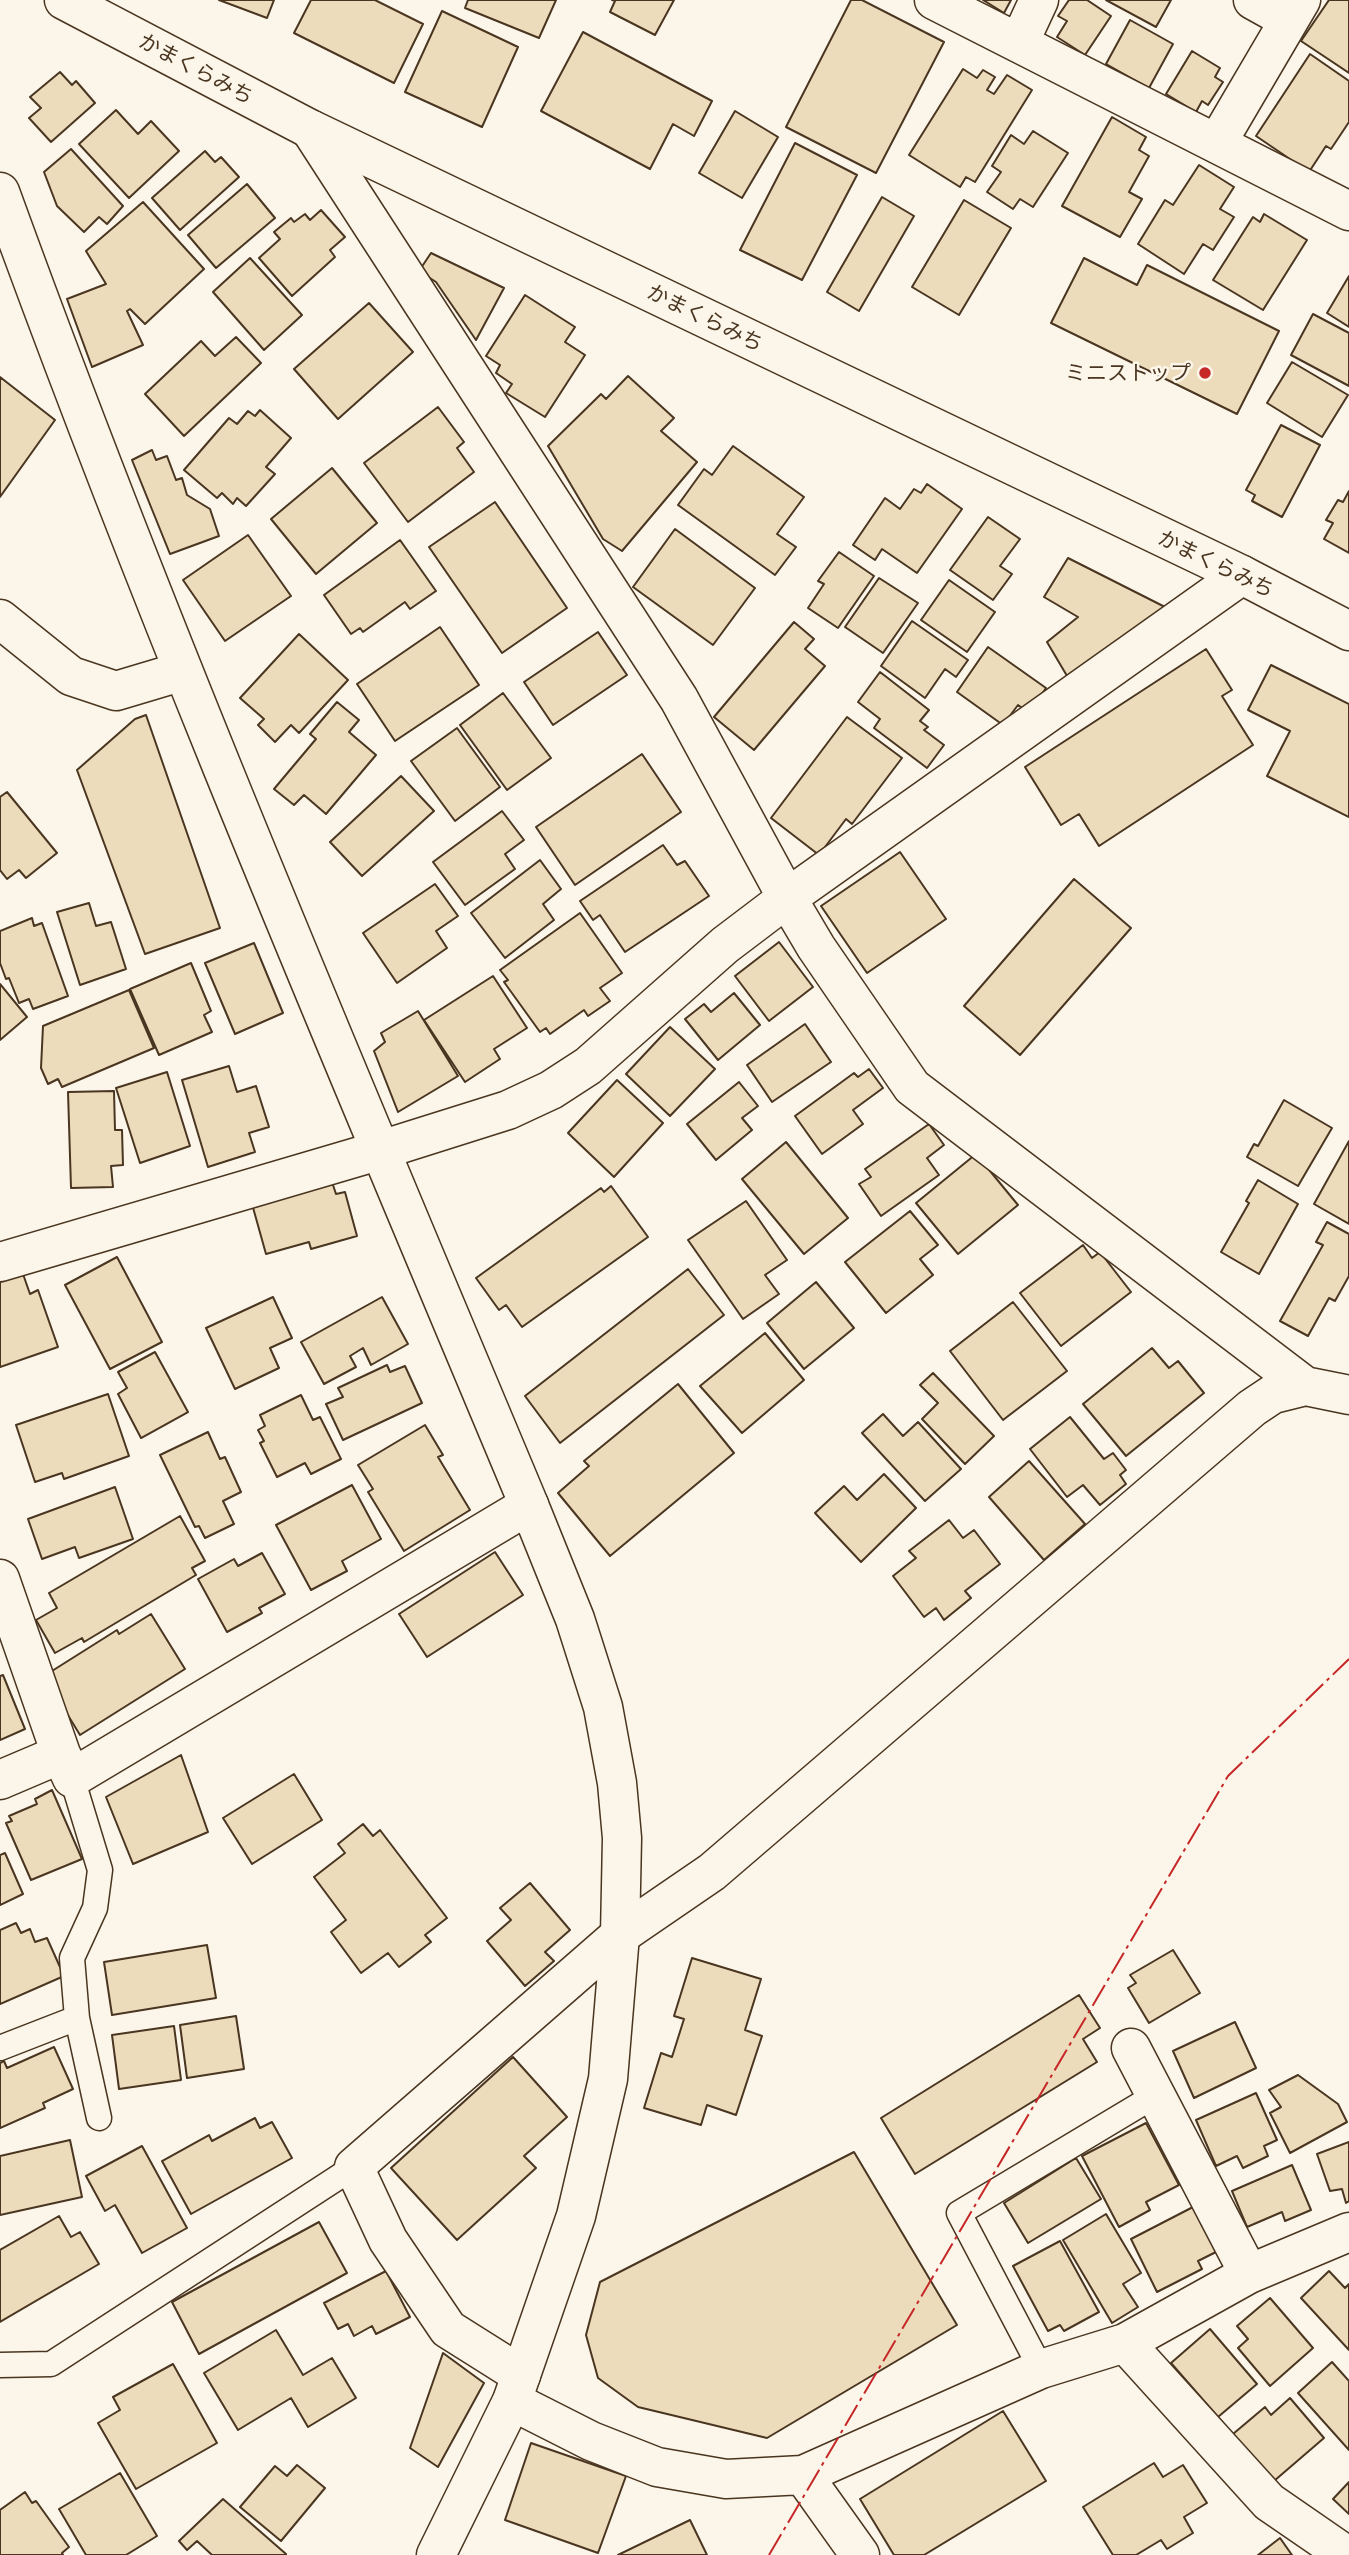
<!DOCTYPE html>
<html>
<head>
<meta charset="utf-8">
<style>
	body { margin:0 }
	canvas { display:block; background:#fbf6e9 }
</style>
</head>
<body>
<canvas width="1349" height="2555"></canvas>
<script>
const context = document.querySelector('canvas').getContext('2d');
context.lineJoin = 'round';
function fill(path, color) {
  context.fillStyle = color;
  context.fill(path, 'evenodd');
}
function stroke(path, color, width, dash) {
  context.strokeStyle = color;
  context.lineWidth = width;
  context.lineCap = dash ? 'butt' : 'round';
  context.setLineDash(dash || []);
  context.stroke(path);
}
function label(font, color, halo, rows, align = 'center') {
  context.font = font + ' Lato,"Noto Sans JP",sans-serif';
  context.lineWidth = 5;
  context.setLineDash([]);
  context.textBaseline = 'middle';
  context.strokeStyle = halo;
  context.fillStyle = color;
  for (const [text, x, y, turn = 0] of rows) {
    context.save();
    context.translate(x, y);
    context.rotate((+turn || 0) * Math.PI / 180);
    context.textAlign = isNaN(turn) ? turn : align;
    if (halo) context.strokeText(text, 0, 0);
    context.fillText(text, 0, 0);
    context.restore();
  }
}
const building = new Path2D(`
	M219,0H274L267,18Z
	M311,0H375L423,24L394,83L294,33Z
	M468,0H556L539,38L465,8Z
	M612,0H674L655,35L610,12L615,1Z
	M851,0H862L944,42L876,173L786,127Z
	M983,0H1011L1004,13Z
	M1069,0H1087L1111,16L1085,55L1057,37L1067,21L1058,16Z
	M1106,0H1171L1156,27Z
	M1329,0H1349V73L1301,41Z
	M442,11L518,47L482,127L405,92Z
	M1130,20L1173,44L1149,88L1106,64Z
	M583,32L712,101L694,136L673,124L650,169L541,111Z
	M1192,51L1220,68L1215,77L1223,82L1208,105L1202,101L1196,112L1166,94Z
	M1310,54L1349,81V122L1331,149L1326,146L1309,172L1256,136Z
	M963,69L977,78L983,70L995,77L987,90L994,94L1007,75L1032,90L975,182L966,177L960,187L909,155Z
	M60,72L72,85L76,81L95,103L51,142L29,118L41,108L30,97Z
	M116,110L138,134L151,121L179,151L129,198L79,144Z
	M735,111L778,137L742,198L699,173Z
	M1112,117L1146,137L1139,150L1149,156L1129,192L1142,199L1120,237L1062,206Z
	M1033,131L1068,153L1033,207L1020,199L1013,209L987,192L1001,172L992,166L1011,135L1024,144Z
	M795,143L857,175L802,280L740,250Z
	M71,149L123,206L107,224L99,217L84,232L57,206L44,172Z
	M205,151L215,162L221,157L239,177L180,230L152,198Z
	M1199,165L1234,187L1220,209L1234,217L1213,250L1203,244L1184,274L1138,244L1165,200L1173,205Z
	M247,184L275,218L216,268L188,235Z
	M882,197L914,216L859,311L827,292Z
	M964,200L1011,228L959,315L912,287Z
	M143,202L204,269L145,324L130,309L127,311L143,345L92,367L67,299L106,284L86,251Z
	M321,210L345,237L330,250L335,257L292,296L259,258L280,239L274,232L291,218L294,222L305,214L310,220Z
	M1264,214L1307,240L1263,310L1213,280L1253,217L1260,222Z
	M431,253L504,288L476,340L436,282L419,271Z
	M250,258L302,315L264,350L213,292Z
	M1084,258L1137,285L1147,265L1279,331L1237,414L1051,323Z
	M1349,276V327L1327,313Z
	M525,295L575,327L565,342L585,355L545,417L506,393L512,384L496,373L500,365L486,356Z
	M369,303L413,352L338,419L294,369Z
	M1313,314L1349,333V386L1291,355Z
	M236,337L261,363L184,436L145,394L201,341L215,356Z
	M1292,362L1348,395L1322,437L1267,403Z
	M628,376L674,418L661,431L697,462L622,551L603,539L548,446L601,394L606,399Z
	M0,377L55,420L0,497Z
	M438,407L464,442L457,448L474,472L408,522L364,463Z
	M260,410L291,438L266,467L275,474L246,506L237,498L233,504L222,493L217,498L184,470L229,418L237,424L248,411L255,416Z
	M1281,425L1320,445L1282,517L1252,501L1255,495L1246,490Z
	M733,446L804,497L777,534L796,547L775,575L678,505L704,469L712,475Z
	M152,450L156,460L167,456L176,480L182,478L187,495L210,509L219,536L170,554L132,460Z
	M332,468L377,523L316,574L271,519Z
	M927,484L962,509L917,573L882,549L875,560L853,545L885,498L900,509L914,489L921,493Z
	M1349,491V553L1324,539L1333,523L1326,520L1338,500L1343,502Z
	M495,502L567,608L502,653L429,547Z
	M988,517L1020,539L1000,566L1012,574L993,600L950,570Z
	M675,529L755,588L713,645L633,587Z
	M248,535L291,596L225,641L183,580Z
	M400,540L436,591L410,609L405,602L363,632L360,628L351,634L324,595Z
	M839,552L874,576L838,628L808,608L824,584L818,581Z
	M1068,558L1163,606L1166,620L1070,681L1047,642L1078,617L1044,597Z
	M879,578L918,603L883,653L845,627Z
	M949,580L995,612L967,652L921,620Z
	M912,621L968,660L956,677L945,669L925,698L881,666Z
	M794,622L814,639L805,649L825,666L754,750L714,717Z
	M440,627L479,685L395,741L357,684Z
	M598,632L627,675L553,725L524,682Z
	M299,634L348,680L299,733L291,725L275,742L258,725L264,719L240,698Z
	M988,647L1046,688L1029,713L1018,705L1003,725L957,692Z
	M1206,649L1232,690L1222,696L1253,745L1099,846L1079,814L1061,825L1025,767Z
	M1271,665L1349,704V817L1267,776L1290,731L1248,710Z
	M880,672L929,710L920,721L928,727L924,730L944,745L927,768L874,728L880,719L858,702Z
	M503,693L551,758L507,790L460,725Z
	M337,702L359,720L349,732L376,755L326,814L304,795L294,805L274,789L316,739L310,734Z
	M146,715L220,928L145,954L77,770L135,719Z
	M847,717L902,758L852,824L846,819L819,855L771,818Z
	M457,728L500,787L455,821L411,761Z
	M642,754L681,812L575,885L536,827Z
	M401,776L434,811L362,876L330,842Z
	M7,792L57,853L26,878L19,870L7,879L0,870V797Z
	M502,811L524,840L505,854L515,869L465,905L433,862Z
	M663,845L677,865L685,861L709,896L625,952L600,915L593,920L580,901Z
	M900,852L946,919L867,973L821,906Z
	M540,860L561,889L543,904L554,920L505,958L471,913Z
	M1074,879L1131,928L1020,1055L964,1006Z
	M435,884L458,916L436,931L447,948L397,983L363,933Z
	M89,903L96,926L111,922L126,969L80,985L57,912Z
	M580,913L622,973L600,988L610,1001L588,1016L584,1010L550,1034L546,1028L540,1032L504,982L508,980L500,970Z
	M32,918L34,926L42,923L68,996L33,1009L29,999L19,1003L9,978L6,979L0,963V931Z
	M779,942L813,987L769,1021L735,976Z
	M254,943L283,1013L235,1034L205,963Z
	M191,963L211,1011L204,1015L212,1032L159,1055L130,989Z
	M493,976L527,1028L494,1049L500,1059L465,1082L424,1020Z
	M0,984L27,1017L0,1040Z
	M129,990L154,1048L62,1087L58,1079L48,1084L41,1068L43,1026Z
	M734,993L760,1025L718,1060L685,1019L704,1004L711,1012Z
	M418,1011L458,1076L398,1112L374,1051L385,1042L381,1033Z
	M805,1024L831,1062L772,1102L747,1065Z
	M670,1027L715,1069L670,1116L626,1074Z
	M229,1066L237,1092L256,1086L269,1127L249,1133L255,1152L208,1167L182,1080Z
	M869,1069L883,1088L853,1110L863,1124L822,1154L795,1116L854,1073L858,1077Z
	M167,1072L190,1146L140,1163L116,1088Z
	M617,1080L663,1123L614,1177L568,1133Z
	M739,1082L758,1106L742,1118L752,1130L716,1160L687,1124Z
	M114,1091L115,1130H122L123,1165L111,1166L113,1187L71,1188L68,1092Z
	M1284,1100L1332,1128L1298,1186L1247,1157L1254,1144L1258,1146Z
	M929,1124L944,1145L927,1158L939,1175L881,1216L859,1184L871,1177L865,1169Z
	M1349,1141V1224L1314,1204Z
	M786,1142L848,1218L804,1254L742,1179Z
	M976,1154L1018,1205L958,1254L916,1203Z
	M1258,1180L1298,1204L1259,1274L1221,1252L1249,1203L1246,1201Z
	M332,1182L336,1194L345,1192L357,1236L311,1249L309,1242L266,1254L252,1204Z
	M611,1186L648,1237L522,1327L506,1305L499,1310L476,1278L601,1188L604,1192Z
	M746,1201L787,1260L765,1275L779,1294L743,1319L688,1240Z
	M910,1211L938,1245L920,1259L933,1275L886,1313L845,1262Z
	M1327,1222L1349,1234V1276L1335,1301L1329,1298L1308,1336L1280,1321L1323,1245L1316,1242Z
	M1083,1245L1092,1258L1100,1252L1131,1292L1061,1346L1020,1293Z
	M117,1257L162,1342L110,1369L65,1285Z
	M688,1269L724,1315L560,1443L525,1396Z
	M23,1274L30,1294L38,1290L58,1347L0,1367V1282Z
	M816,1282L854,1328L804,1369L767,1323Z
	M273,1297L292,1338L270,1348L279,1368L235,1389L206,1328Z
	M382,1297L408,1344L371,1365L363,1348L350,1356L356,1367L324,1384L301,1342Z
	M1013,1302L1067,1371L1003,1420L950,1351Z
	M765,1333L804,1380L742,1433L700,1386Z
	M1152,1348L1169,1368L1178,1361L1204,1393L1126,1456L1083,1404Z
	M155,1352L188,1412L141,1438L118,1394L127,1388L118,1372Z
	M387,1365L390,1372L405,1366L422,1403L343,1440L326,1404L343,1397L338,1388Z
	M933,1373L994,1436L965,1464L922,1419L938,1403L920,1385Z
	M678,1384L734,1453L610,1556L558,1493L589,1466L584,1461Z
	M108,1394L129,1456L64,1479L62,1473L35,1482L16,1425Z
	M301,1395L313,1420L320,1417L341,1459L311,1474L305,1463L277,1477L260,1443L264,1441L258,1430L265,1426L260,1415Z
	M883,1414L903,1436L918,1422L961,1469L925,1501L862,1433Z
	M1070,1417L1104,1459L1113,1453L1126,1470L1120,1475L1126,1484L1100,1505L1083,1485L1067,1497L1030,1449Z
	M425,1425L443,1455L438,1457L470,1510L404,1551L368,1492L373,1489L358,1465Z
	M208,1432L220,1459L225,1457L241,1492L223,1501L234,1524L205,1538L199,1526L195,1527L160,1455Z
	M1029,1461L1085,1524L1044,1560L989,1497Z
	M884,1474L916,1508L861,1562L815,1513L844,1486L857,1500Z
	M352,1485L381,1539L342,1561L347,1571L311,1590L276,1525Z
	M115,1487L133,1539L79,1558L75,1547L42,1559L28,1519Z
	M180,1516L205,1561L192,1568L196,1575L84,1642L82,1638L55,1653L36,1620L57,1608L49,1593Z
	M949,1520L963,1538L974,1530L1000,1564L965,1591L971,1598L944,1620L936,1608L924,1617L893,1576L916,1558L909,1551Z
	M495,1552L523,1595L427,1657L399,1614Z
	M262,1553L285,1594L259,1608L262,1613L227,1632L198,1579L234,1559L238,1566Z
	M151,1614L185,1669L80,1735L44,1676L117,1630L119,1634Z
	M3,1675L25,1729L0,1740V1676Z
	M181,1755L208,1832L133,1864L106,1797Z
	M294,1774L322,1820L252,1864L223,1818Z
	M52,1790L82,1859L31,1880L6,1823L12,1821L9,1816L37,1804L35,1799Z
	M363,1824L373,1836L380,1830L447,1918L425,1935L431,1942L399,1967L388,1953L361,1973L331,1932L346,1920L314,1877L345,1853L338,1844Z
	M5,1853L23,1894L0,1905V1855Z
	M530,1883L570,1930L545,1952L554,1961L525,1986L487,1941L511,1920L500,1908Z
	M16,1923L21,1933L30,1929L35,1942L47,1938L64,1976L0,2004V1930Z
	M207,1945L216,1998L112,2015L104,1962Z
	M1173,1950L1200,1993L1149,2023L1128,1988L1136,1983L1130,1975Z
	M692,1958L761,1979L745,2030L762,2036L736,2115L707,2105L701,2125L644,2108L661,2053L672,2057L684,2019L674,2016Z
	M1079,1995L1100,2028L1083,2039L1097,2062L915,2174L881,2118Z
	M236,2016L244,2069L187,2078L180,2025Z
	M1235,2022L1256,2068L1194,2098L1173,2051Z
	M174,2026L181,2080L119,2089L112,2035Z
	M54,2047L73,2089L43,2103L45,2108L0,2128V2063L4,2061L7,2068Z
	M513,2057L567,2117L524,2156L536,2168L457,2240L391,2168Z
	M1298,2075L1338,2104L1347,2122L1290,2153L1270,2113L1281,2107L1269,2090Z
	M1256,2093L1277,2140L1264,2146L1268,2156L1243,2168L1237,2156L1216,2166L1196,2120Z
	M255,2118L260,2128L272,2122L292,2158L191,2214L162,2161L209,2135L212,2141Z
	M1146,2123L1179,2185L1146,2202L1150,2210L1119,2227L1082,2156Z
	M70,2140L82,2197L0,2215V2156Z
	M1349,2142V2201L1346,2203L1342,2189L1330,2191L1317,2154Z
	M142,2146L187,2228L142,2253L115,2205L105,2211L86,2176Z
	M854,2152L957,2325L767,2438L638,2407L598,2378L586,2335L600,2282Z
	M1076,2158L1101,2199L1028,2243L1004,2203Z
	M1292,2165L1311,2210L1285,2221L1282,2212L1247,2227L1232,2191Z
	M1193,2207L1216,2252L1198,2261L1202,2269L1157,2292L1131,2239Z
	M1106,2214L1141,2273L1123,2284L1138,2307L1112,2323L1063,2240Z
	M59,2216L71,2237L80,2232L99,2264L0,2322V2250Z
	M319,2222L347,2273L199,2354L172,2302Z
	M1060,2241L1099,2312L1064,2331L1060,2325L1048,2331L1013,2266Z
	M386,2271L410,2317L376,2334L372,2326L354,2336L348,2324L338,2329L324,2303Z
	M1329,2271L1345,2288L1349,2284V2350L1301,2298Z
	M1270,2298L1313,2348L1270,2386L1238,2348L1248,2339L1237,2326Z
	M1210,2329L1257,2384L1218,2417L1171,2363Z
	M276,2330L303,2375L332,2358L356,2398L308,2427L291,2398L238,2430L204,2373Z
	M443,2353L484,2383L438,2467L410,2448Z
	M1332,2362L1349,2381V2450L1298,2393Z
	M173,2364L217,2443L136,2489L98,2423L120,2410L113,2397Z
	M1290,2398L1324,2438L1274,2481L1233,2434L1265,2407L1271,2415Z
	M1003,2411L1046,2481L924,2555H894L860,2499Z
	M531,2443L626,2476L598,2553L505,2520Z
	M1154,2463L1163,2477L1183,2465L1207,2503L1184,2517L1193,2533L1167,2549L1161,2540L1136,2555H1113L1083,2507Z
	M297,2465L325,2488L281,2541L240,2507L275,2466L287,2476Z
	M120,2473L157,2536L126,2555H86L59,2509Z
	M1349,2482V2514L1333,2499Z
	M25,2492L32,2503L36,2501L69,2547L62,2553L63,2555H0V2510Z
	M223,2499L286,2554V2555H212L197,2541L187,2550L179,2541Z
	M690,2520L707,2555H618Z
	M1280,2538L1292,2555H1258Z`);
fill(building, '#ecdcbc');
stroke(building, '#4a3520', 2);
const service = new Path2D(`
	M77,2018L99,2118
	M0,2048L77,2018L72,1958L95,1908L100,1870L72,1778
	M0,2365L51,2364L354,2167
	M1041,2369L959,2213L1156,2095`);
const minor = new Path2D(`
	M934,0L1349,211
	M1253,0L1289,20
	M1019,43L1039,0
	M310,129L679,699L787,898L816,947L912,1087L1305,1386L1349,1395
	M1217,143L1301,0
	M0,619L71,676L116,691L183,671
	M0,1262L381,1150L508,1110L551,1090L588,1066L725,945L787,898L1242,575
	M0,1579L61,1754L72,1778L529,1505
	M0,1780L61,1754
	M1131,2048L1249,2274
	M1125,2343L1269,2502L1346,2555
	M521,2375L448,2329L388,2240L354,2167L620,1935L712,1872L1252,1408L1273,1394L1305,1386
	M512,2401L591,2441L657,2467L726,2479L803,2475L1041,2369L1125,2343L1249,2274L1349,2232
	M803,2475L860,2555`);
const tertiary = new Path2D(`
	M0,192C161,636 347,1070 529,1505L575,1619L603,1707L617,1783L622,1838L620,1935L608,2079L576,2216L512,2401L436,2555`);
const secondary = new Path2D(`
	M64,0L310,129L1242,575L1349,631`);
stroke(service, '#4a3520', 27);
stroke(minor, '#4a3520', 41);
stroke(tertiary, '#4a3520', 41);
stroke(secondary, '#4a3520', 41);
stroke(service, '#fbf6e9', 24);
stroke(minor, '#fbf6e9', 38);
stroke(tertiary, '#fbf6e9', 38);
stroke(secondary, '#fbf6e9', 38);
stroke(new Path2D(`
	M769,2555L1228,1776L1349,1659`), '#c62828', 2, [24, 5, 3.5, 5]);
for (const [x, y, r, color] of [
	[1205,373,7,"#c62828"]
]) {
  const dot = new Path2D();
  dot.arc(x, y, r, 0, 2 * Math.PI);
  context.fillStyle = color;
  context.fill(dot);
  stroke(dot, '#fbf6e9', 2.5);
}
label('21px', '#4a3520', '#fbf6e9', [
	["かまくらみち",196,69,28],
	["かまくらみち",705,318,26],
	["かまくらみち",1216,564,26]
]);
label('21px', '#4a3520', '#fbf6e9', [
	["ミニストップ",1191,373]
], 'right');
</script>
</body>
</html>
